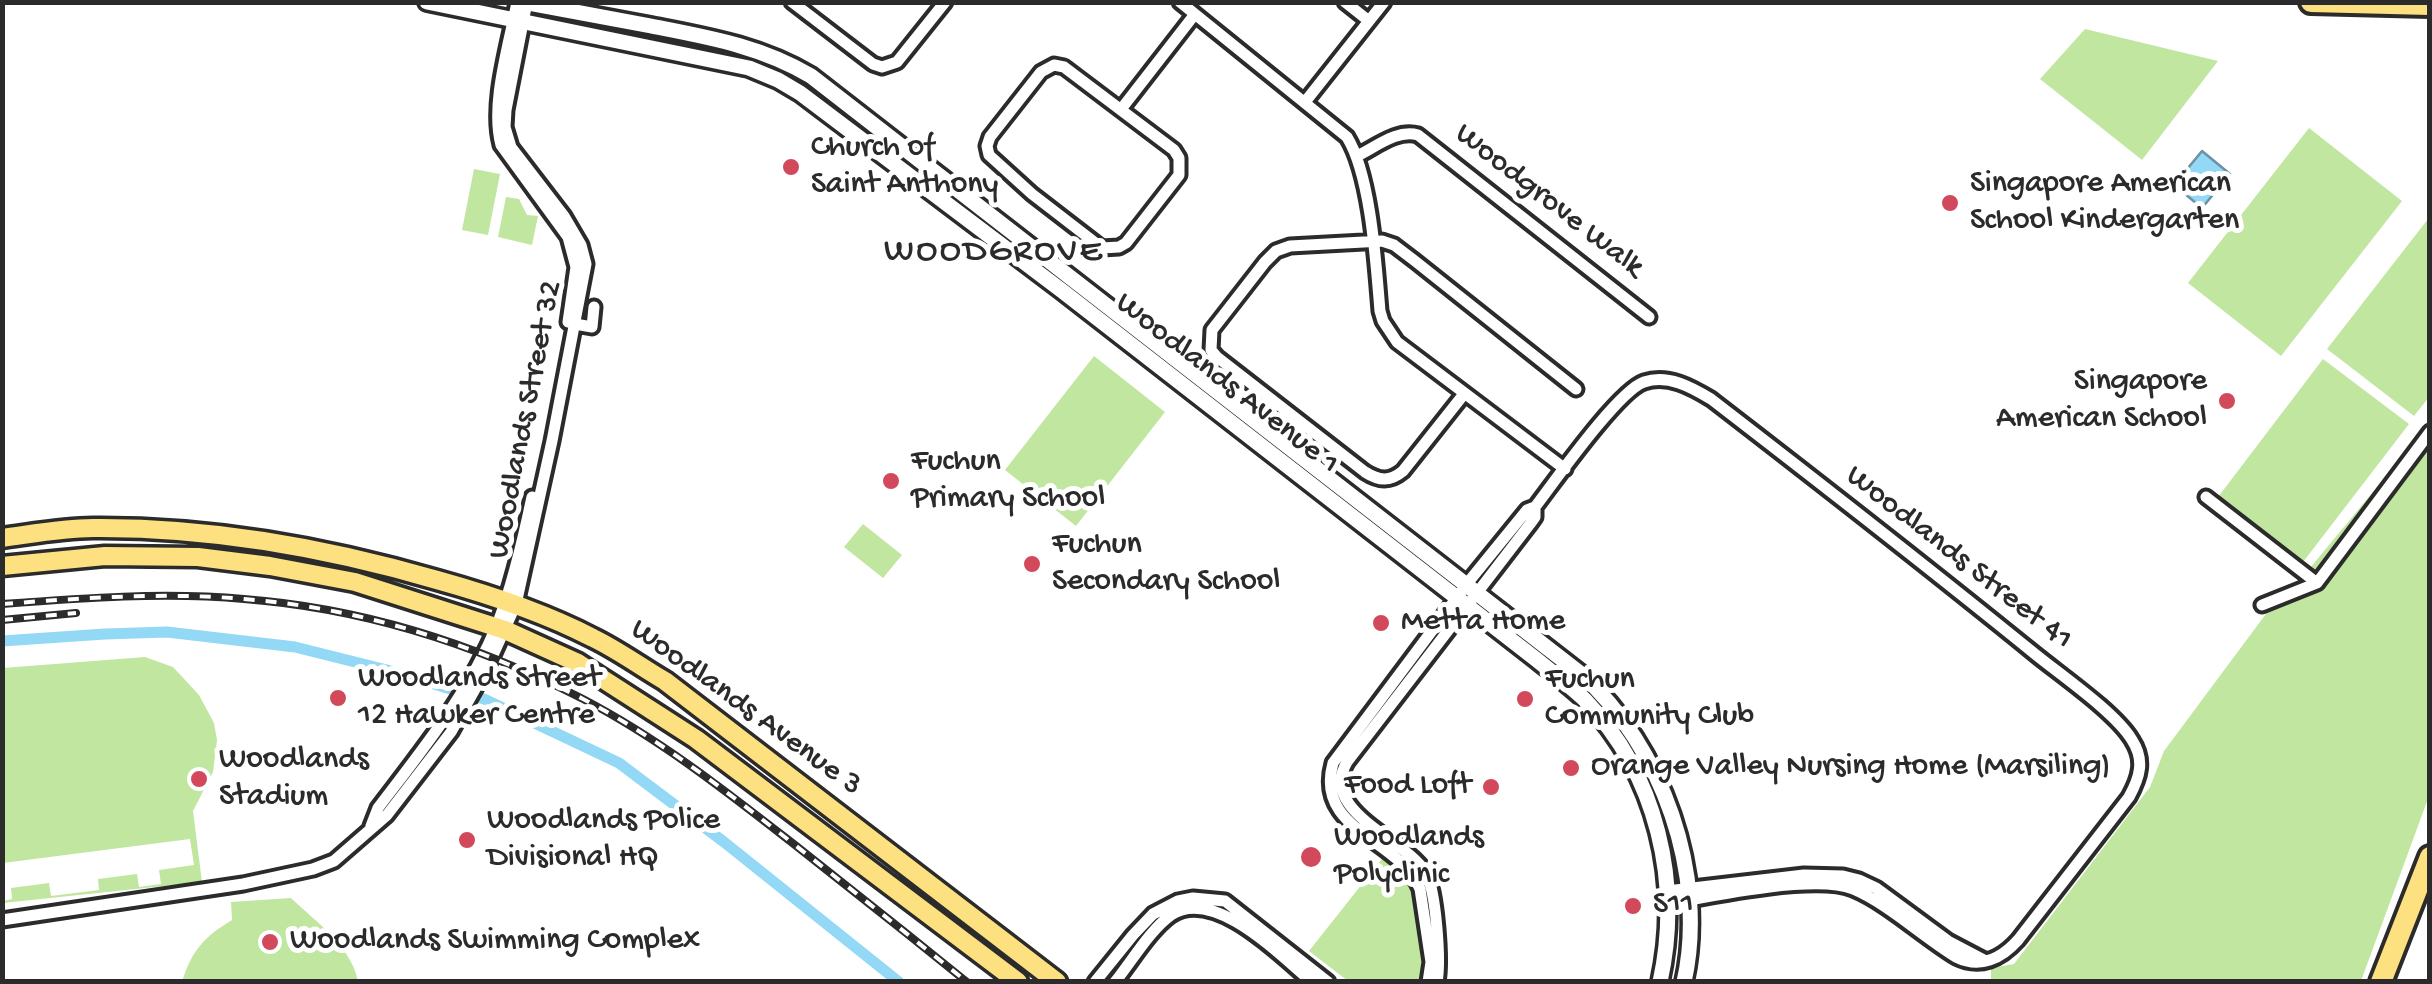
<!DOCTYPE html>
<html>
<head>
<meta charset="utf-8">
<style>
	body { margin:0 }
	#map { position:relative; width:2432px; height:984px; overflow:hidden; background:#fff; font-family:"Gochi Hand",sans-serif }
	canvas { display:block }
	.frame { position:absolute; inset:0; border:5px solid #2b2b2b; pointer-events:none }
</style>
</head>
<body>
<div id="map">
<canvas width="2432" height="984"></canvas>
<div class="frame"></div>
</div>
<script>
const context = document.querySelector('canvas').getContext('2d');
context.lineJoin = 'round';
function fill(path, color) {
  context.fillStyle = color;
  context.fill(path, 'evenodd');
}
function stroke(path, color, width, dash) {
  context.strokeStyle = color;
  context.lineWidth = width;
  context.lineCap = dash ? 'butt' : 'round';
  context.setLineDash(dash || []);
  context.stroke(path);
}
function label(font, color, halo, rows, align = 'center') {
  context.font = font + ' "Gochi Hand",sans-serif';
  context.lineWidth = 10;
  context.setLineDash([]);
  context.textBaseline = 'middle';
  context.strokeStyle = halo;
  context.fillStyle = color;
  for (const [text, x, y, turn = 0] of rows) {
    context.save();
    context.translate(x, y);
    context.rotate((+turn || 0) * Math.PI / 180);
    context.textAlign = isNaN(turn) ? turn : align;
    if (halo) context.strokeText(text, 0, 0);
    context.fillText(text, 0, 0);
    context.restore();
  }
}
fill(new Path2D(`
	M2085,29L2218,61L2142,160L2040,79Z
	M2309,128L2402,201L2281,356L2188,283Z
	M474,169L500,174L488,235L462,230Z
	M506,197L519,199L527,215L538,216L532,245L498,237Z
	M2428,219L2429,397L2414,416L2327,349Z
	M1094,356L1165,412L1076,526L1005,470Z
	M2323,359L2409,424L2300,566L2215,501Z
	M2429,424V796L2361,981L1991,982V968L2014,964L2150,787L2164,751L2277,599L2291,591Z
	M863,524L902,555L883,578L844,547Z
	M145,657L173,667L199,695L214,723L217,740L213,772L193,811L202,882L3,903V901L12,899L11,888L49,883L51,896L99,890L98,879L137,874L139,887L161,884L159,870L194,865L190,839L3,863V668Z
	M1385,855L1415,884L1427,973L1421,981H1348L1309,951Z
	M291,898C316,922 351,946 358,981L182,982C192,950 204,937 232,920L231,902Z`), '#c0e6a0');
const water = new Path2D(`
	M2202,151L2230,174L2202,208L2174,185Z`);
fill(water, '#93d8f5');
stroke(water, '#6993a4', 2.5);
stroke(new Path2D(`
	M2,641L105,634L167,632L295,647L387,670L484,699L619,763L724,842L899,982`), '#93d8f5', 11);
const street = new Path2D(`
	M517,2C509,45 490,104 501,145L568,237L576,267L568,322
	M792,2L873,64L882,67L897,62L945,2
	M1180,2L1347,137C1371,176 1376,264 1380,311L1383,321L1397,342L1565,469
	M1345,2L1369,21
	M1054,65L1064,67L1174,150L1179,158V175L1126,243L1119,247L1102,248L1032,194L989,155L987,146L990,137L1041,72Z
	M1305,102L1384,2
	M1122,108L1195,14
	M1357,156C1376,147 1397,129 1418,135L1649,317
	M575,324L592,327L594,307
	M1464,394L1403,471C1390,482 1379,481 1365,472L1217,357L1211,350L1212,330L1265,262L1276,251L1290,246L1382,241L1394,245L1415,261L1576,389
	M2206,497L2317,583
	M2262,605L2317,583L2430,432
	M371,826L378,808C422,750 469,693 497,625C513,584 523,540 532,497
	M1667,891L1804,875L1843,876L1859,880L1876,888L1948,941L1986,961
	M2,920L243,884L313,869L334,861L387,815L451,732L489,664L516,604L552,441L586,264L581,245L564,216L511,147L505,127L506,110L527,2
	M1095,982L1133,935L1153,914L1178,901L1193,898L1225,901L1328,982
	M1115,982C1132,961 1150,930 1171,915C1214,886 1281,956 1312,982
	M1428,982L1431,962L1420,889C1399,838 1314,831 1333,763L1470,580L1527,510L1535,507C1555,481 1618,391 1644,382C1668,374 1691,387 1711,399C1820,483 1929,568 2035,654C2062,676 2116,713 2132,740C2145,760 2140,777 2129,797L2018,940C2001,959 1980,969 1956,957C1923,937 1887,903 1853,889C1816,874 1710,896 1669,904
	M1437,982C1441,960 1436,891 1426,873C1405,838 1318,812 1347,762L1530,524L1535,517V507`);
const secondary = new Path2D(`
	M427,2L749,68L778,80L800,93L1061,290L1537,660C1553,673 1570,686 1585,700C1657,775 1682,882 1660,982
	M522,2C565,10 608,18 651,26C707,37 761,46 811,76L1581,674C1662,746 1708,875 1684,982`);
const primary = new Path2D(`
	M2,538C32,534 63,528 93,528C211,527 324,547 437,580C491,595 543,612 593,638C618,650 641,667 665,681L1057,982
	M2,566L105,556L198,557L270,566L355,582L505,630L578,663L696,739L1018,982`);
const highway = new Path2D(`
	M2311,2L2430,5
	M2381,982L2430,857`);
stroke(street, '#2b2b2b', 19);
stroke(secondary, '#2b2b2b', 22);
stroke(primary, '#2b2b2b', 25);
stroke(highway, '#2b2b2b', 28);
stroke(street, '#fff', 11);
stroke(secondary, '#fff', 15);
stroke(primary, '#fde080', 18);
stroke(highway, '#fde080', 20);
const rail = new Path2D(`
	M2,604C83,598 164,592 244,599C362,608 478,645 583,699C660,739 727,792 795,845C852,890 910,936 967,982
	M2,620L76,613`);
stroke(rail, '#2b2b2b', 8);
stroke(rail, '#fff', 4, [11]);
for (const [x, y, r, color] of [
	[791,167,10,"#d1495b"],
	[1950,203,10,"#d1495b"],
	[2227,401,10,"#d1495b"],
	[891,481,10,"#d1495b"],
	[1032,564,10,"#d1495b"],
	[1381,623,10,"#d1495b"],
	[338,698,10,"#d1495b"],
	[1525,699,10,"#d1495b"],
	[1571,768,10,"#d1495b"],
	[199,779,10,"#d1495b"],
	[1491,787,10,"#d1495b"],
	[467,840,10,"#d1495b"],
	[1311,857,12,"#d1495b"],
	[1633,906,10,"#d1495b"],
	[270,942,10,"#d1495b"]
]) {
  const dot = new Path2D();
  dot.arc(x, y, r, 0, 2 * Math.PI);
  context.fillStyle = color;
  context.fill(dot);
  stroke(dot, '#fff', 4);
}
label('32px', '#2b2b2b', '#fff', [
	["Church of",811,149],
	["Saint Anthony",811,186],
	["Singapore American",1970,185],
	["School Kindergarten",1970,222],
	["Singapore",2207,383,"right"],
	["American School",2207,420,"right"],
	["Fuchun",911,463],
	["Primary School",911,500],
	["Fuchun",1052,546],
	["Secondary School",1052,583],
	["Metta Home",1401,623],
	["Woodlands Street",358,680],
	["12 Hawker Centre",358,717],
	["Fuchun",1545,681],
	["Community Club",1545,718],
	["Woodlands",219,761],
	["Stadium",219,798],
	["Orange Valley Nursing Home (Marsiling)",1591,768],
	["Food Loft",1471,787,"right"],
	["Woodlands Police",487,822],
	["Divisional HQ",487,859],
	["Woodlands",1334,839],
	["Polyclinic",1334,876],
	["S11",1653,906],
	["Woodlands Swimming Complex",290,942]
], 'left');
label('32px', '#2b2b2b', '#fff', [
	["Woodgrove Walk",1548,202,38],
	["Woodlands Avenue 1",1226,385,38],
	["Woodlands Street 32",527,420,-79],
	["Woodlands Street 41",1958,559,38],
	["Woodlands Avenue 3",745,709,36]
]);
context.letterSpacing = '2.5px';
label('35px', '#2b2b2b', '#fff', [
	["WOODGROVE",994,254]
]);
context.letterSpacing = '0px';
</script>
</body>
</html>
